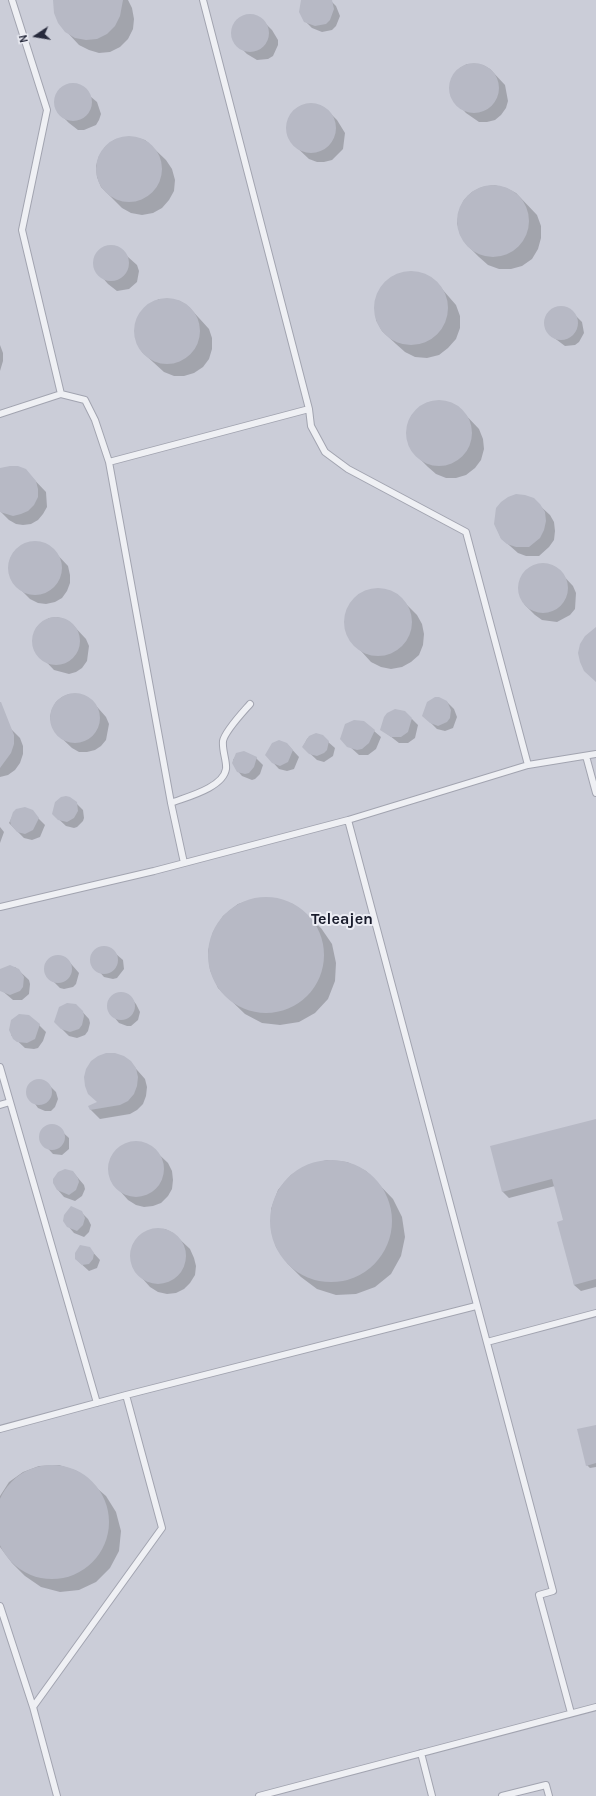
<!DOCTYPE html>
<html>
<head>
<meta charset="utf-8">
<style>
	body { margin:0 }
	#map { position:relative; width:596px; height:1796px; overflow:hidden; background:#dcdee6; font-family:Karla,sans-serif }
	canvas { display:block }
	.north { position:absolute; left:16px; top:16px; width:40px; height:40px; -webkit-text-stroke:3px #ecedf4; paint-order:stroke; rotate:258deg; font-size:11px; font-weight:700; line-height:16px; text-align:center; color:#272a3c }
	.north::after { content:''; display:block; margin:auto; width:14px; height:18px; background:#272a3c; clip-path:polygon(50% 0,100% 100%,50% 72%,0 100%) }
</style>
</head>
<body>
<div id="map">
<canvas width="596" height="1796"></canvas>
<div class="north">N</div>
</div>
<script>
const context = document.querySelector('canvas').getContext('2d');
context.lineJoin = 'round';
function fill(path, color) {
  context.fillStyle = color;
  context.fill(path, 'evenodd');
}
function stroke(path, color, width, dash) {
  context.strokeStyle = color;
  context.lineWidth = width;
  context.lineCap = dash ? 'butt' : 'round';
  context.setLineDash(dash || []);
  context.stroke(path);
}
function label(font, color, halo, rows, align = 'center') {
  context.font = font + ' Karla,sans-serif';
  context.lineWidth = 4;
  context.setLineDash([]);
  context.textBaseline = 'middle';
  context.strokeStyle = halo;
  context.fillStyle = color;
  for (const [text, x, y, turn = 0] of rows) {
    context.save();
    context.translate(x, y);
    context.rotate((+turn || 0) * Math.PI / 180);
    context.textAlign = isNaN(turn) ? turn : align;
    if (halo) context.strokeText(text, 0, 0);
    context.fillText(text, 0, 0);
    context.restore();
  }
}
fill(new Path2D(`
	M0,0H596V1796H0Z`), '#cbcdd8');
fill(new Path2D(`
	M55,0H128L132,8L134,19L133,29L128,39L120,47L110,52L99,53L89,50L79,45L66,31Z
	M304,0H330L336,6L340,16L336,26L332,30L322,32L312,28L305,21Z
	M252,15L262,20L272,30L278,40V45L273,56L268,59L257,60L247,54L237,44L233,33L237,22L241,18Z
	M467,64H475L483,65L490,69L505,85L508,101L506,108L501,115L495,120L487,122H479L466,113L451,97L450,89L451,81L460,68Z
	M71,84L77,85L97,102L101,114L99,120L96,125L84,130H78L69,123L59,113L55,103V98L61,89Z
	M312,104L319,106L327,110L337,120L345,133L343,149L332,160L324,162H317L309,159L293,144L288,137L287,129L288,121L291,114L304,105Z
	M124,137H134L145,140L166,160L172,169L175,180L174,191L169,200L162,208L153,213L142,215L131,213L122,208L101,187L97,177L96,166L99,156L105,147L114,140Z
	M494,185L506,188L516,193L537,215L541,226V238L538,249L532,259L522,266L511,269H499L488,265L479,257L466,244L460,234L457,223L459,211L464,200L472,192L482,187Z
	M107,246L118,248L137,265L139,271L137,282L129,289L117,291L108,284L95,269V258L102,249Z
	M415,272L426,276L436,282L456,305L460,316V328L456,339L448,348L439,355L427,358L415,357L405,352L396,344L382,331L376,320L375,308L377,296L383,285L392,277L403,273Z
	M159,299H170L180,301L189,307L209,329L212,338V349L209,359L203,367L194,373L184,376H174L164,372L142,352L137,342L135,331L137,321L142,311L150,304Z
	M558,307L568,308L582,322L584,333L579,342L575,345L565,346L549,334L545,323L548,313Z
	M0,345L3,353V361L0,371Z
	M439,401L450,403L459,408L479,429L483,439L484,449L481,460L475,468L466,475L456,478H446L436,474L428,467L415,454L409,445L407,435L408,424L412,415L420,407L429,402Z
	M25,470L46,492L47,507L43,514L38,520L31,524L23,525L16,524L9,520L0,511V471Z
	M539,505L550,515L554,522L555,531L554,540L549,547L539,556H526L518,553L501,538L495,524L497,509Z
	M37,542L45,545L52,549L68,566L70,575V583L67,591L62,598L55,602L46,604L38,603L30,599L14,583L9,568L10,559L14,552L21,547L28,543Z
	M543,565L558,570L573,586L576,593L575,609L570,615L557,622L542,620L535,615L525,605L521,598L519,590L520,582L523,575L535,566Z
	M375,589L386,590L396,594L417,615L422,624L424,634L423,645L419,655L411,662L402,667L391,669L381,667L371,662L351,640L346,630V618L349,607L356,598L365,592Z
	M57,617L64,619L71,623L86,639L89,646L87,661L82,668L76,672L69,674L54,670L34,649L33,641L37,627L49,618Z
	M69,694H77L91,700L106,717L109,724L106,740L101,746L95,750L87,752H79L72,748L56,733L52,726L50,717L52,709L56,702L62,697Z
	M447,702L454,709L457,717L453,728L445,731L437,729L424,716Z
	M0,718L20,738L23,746V754L20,763L15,770L8,775L0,777Z
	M412,719L418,725L415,738L408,743H399L381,729Z
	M374,731L381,737L376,749L368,755H359L348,745Z
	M319,734L335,748L333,756L324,762L317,760L303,747L307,739L312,735Z
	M287,744L299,757L294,769L287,771L279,769L266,755Z
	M237,754L256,758L263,765L260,774L255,779L252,780L242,776L236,769L233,760Z
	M76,803L83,810L84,818L83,821L77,827L74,828L66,826L53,814Z
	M29,809L45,825L40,837L32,840L24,838L9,823L14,813Z
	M0,827L4,832L0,843Z
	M257,898H275L293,904L321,928L332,944L336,963L335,981L328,999L315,1013L299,1022L280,1025L262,1023L245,1014L218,988L210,970L208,951L213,932L223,916L238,904Z
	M101,947L109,948L123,960L124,969L117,978L113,979L104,977L91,962L94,952Z
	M57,956L66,958L79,973L76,984L73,987L64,989L60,988L47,975L46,967L49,959Z
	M15,967L29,980L30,984L29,994L22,1000H13L0,989V973Z
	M117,994H121L130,997L136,1004L140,1012L138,1020L131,1026H127L119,1023L108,1010L110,999Z
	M76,1005L89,1019L90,1023L88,1031L85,1035L77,1038L69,1036L55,1022Z
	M39,1025L46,1032L43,1041L38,1048L34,1049L25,1048L11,1035Z
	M130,1062L145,1079L147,1087L146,1096L143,1104L137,1110L130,1114L100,1119L90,1109L98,1103Z
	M38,1080L49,1085L56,1092L58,1099L55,1107L51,1111H45L38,1108L28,1094L31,1084Z
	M596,1120V1287L581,1291L574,1285L564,1221L555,1186L509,1198L502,1191Z
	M52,1125L56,1126L69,1138V1149L62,1155L53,1154L41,1141V1133L45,1127Z
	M134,1142L143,1143L151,1147L168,1163L172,1171L173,1180L172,1189L168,1196L161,1203L153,1206L144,1207L136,1205L128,1200L112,1182L109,1174V1165L112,1156L118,1149L126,1144Z
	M327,1160L347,1162L366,1171L393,1199L402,1217L405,1237L401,1256L391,1274L375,1287L356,1294L336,1295L317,1289L301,1277L288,1264L276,1247L271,1229V1209L278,1190L291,1175L308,1165Z
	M73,1172L84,1185L85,1189L82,1196L75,1201L64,1197L58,1190Z
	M81,1212L88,1219L91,1225L89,1232L84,1237L74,1233L68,1226Z
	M156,1229H165L173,1233L190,1249L194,1258L196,1266L195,1275L190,1283L184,1289L176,1293L167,1294L158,1292L150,1287L134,1269L131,1261V1252L134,1243L140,1236L148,1231Z
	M89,1248L100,1260L97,1268L89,1271L78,1261Z
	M596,1426V1467L590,1468L587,1465Z
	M59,1465L77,1471L106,1496L116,1512L121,1531L119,1551L110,1568L96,1582L79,1590L60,1592L41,1587L25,1576L12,1563L0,1547V1496L9,1482L23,1472L39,1466Z`), '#0003');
fill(new Path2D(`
	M53,0H123L120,16L115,26L107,34L97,39L86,40L75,38L65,32L58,23L54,13Z
	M301,0H332L334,9L330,20L326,24L315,26L304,22L299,12Z
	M231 33a19 19 0 1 1 38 0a19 19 0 1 1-38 0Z
	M449 88a25 25 0 1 1 50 0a25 25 0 1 1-50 0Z
	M54 102a19 19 0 1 1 38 0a19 19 0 1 1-38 0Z
	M286 128a25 25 0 1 1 50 0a25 25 0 1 1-50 0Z
	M96 169a33 33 0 1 1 66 0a33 33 0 1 1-66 0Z
	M457 221a36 36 0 1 1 72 0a36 36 0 1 1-72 0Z
	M93 263a18 18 0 1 1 36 0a18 18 0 1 1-36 0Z
	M374 308a37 37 0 1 1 74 0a37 37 0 1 1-74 0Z
	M134 331a33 33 0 1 1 66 0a33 33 0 1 1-66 0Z
	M544 323a17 17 0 1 1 34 0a17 17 0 1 1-34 0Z
	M406 433a33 33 0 1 1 66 0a33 33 0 1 1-66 0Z
	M10,466H18L26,469L36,481L38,489V497L34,505L28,511L21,514L13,516L0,512V468Z
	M516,494L525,495L534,498L540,504L545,512L546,521L544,530L540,538L529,547H516L507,544L501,539L494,524L496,508L501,502L508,497Z
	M8 568a27 27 0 1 1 54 0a27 27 0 1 1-54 0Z
	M518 588a25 25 0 1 1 50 0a25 25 0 1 1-50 0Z
	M344 622a34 34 0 1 1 68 0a34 34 0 1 1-68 0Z
	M32 641a24 24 0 1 1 48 0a24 24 0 1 1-48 0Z
	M596,627V682L584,671L580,662L578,653L580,644L585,636Z
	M50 718a25 25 0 1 1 50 0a25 25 0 1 1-50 0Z
	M435,697H439L447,701L451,710L450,718L447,722L438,726L430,723L422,716L427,702Z
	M0,702H1L14,735V744L11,753L0,768Z
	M395,709L405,711L412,718L408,732L401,737H391L380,730L384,717L387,713Z
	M354,720L364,721L375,730L369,743L362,749L357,750L347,747L340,739L345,724Z
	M316,733L323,735L329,741L327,750L324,753L317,756L309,754L302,747L309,736Z
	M279,740L287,743L293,750L288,762L280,766L272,763L265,755L272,743Z
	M244,751L257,757L254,767L249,773L245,774L237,772L232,763L236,753Z
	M66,796L70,797L77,802L78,811L74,818L67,822L58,820L52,814L55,802L61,797Z
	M25,807L33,810L39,818L33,830L25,834L17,832L11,825L10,821L13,812L16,809Z
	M208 955a58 58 0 1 1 116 0a58 58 0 1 1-116 0Z
	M90 960a14 14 0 1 1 28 0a14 14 0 1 1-28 0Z
	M44 969a14 14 0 1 1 28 0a14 14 0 1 1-28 0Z
	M10,965L19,969L24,977L23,987L20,991L10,995L0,991V969Z
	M107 1006a14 14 0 1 1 28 0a14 14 0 1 1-28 0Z
	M67,1003L76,1004L83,1011L84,1016L82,1025L79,1029L70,1032L61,1029L54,1022L59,1007Z
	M19,1014L29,1015L40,1024L35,1039L27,1043L17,1042L13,1039L9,1030L11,1020Z
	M106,1053H115L124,1056L131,1061L136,1068L138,1077L137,1086L134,1094L128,1101L120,1105L90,1110L88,1106L97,1102L88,1094L85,1086L84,1077L86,1069L91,1061L98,1056Z
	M26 1092a13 13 0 1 1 26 0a13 13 0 1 1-26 0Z
	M596,1119V1279L574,1285L557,1222L563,1220L552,1179L502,1192L490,1146Z
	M39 1137a13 13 0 1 1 26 0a13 13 0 1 1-26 0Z
	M108 1169a28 28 0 1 1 56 0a28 28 0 1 1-56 0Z
	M270 1221a61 61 0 1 1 122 0a61 61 0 1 1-122 0Z
	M65,1169L73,1171L78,1178L79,1182L76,1190L69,1195L57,1190L53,1183V1179L58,1172Z
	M71,1206L82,1211L85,1218L83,1225L77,1231L67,1227L63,1221L64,1215Z
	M130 1256a28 28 0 1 1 56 0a28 28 0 1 1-56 0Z
	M80,1245L90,1247L94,1253L93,1259L89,1264L82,1265L75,1259V1253Z
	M596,1425V1463L586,1466L577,1429Z
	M-5 1522a57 57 0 1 1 114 0a57 57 0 1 1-114 0Z`), '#b7b9c5');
const lane = new Path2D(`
	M12,0L47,110L22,230L61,394
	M203,0L309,409L311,426L325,452L348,469L466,532L528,765
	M0,414L61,394L85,400L95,420L109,462L171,803L184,863
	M109,462L309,409
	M586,756L596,793
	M171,803C186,797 223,788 226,769C227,761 222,751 223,741C225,731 243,712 250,704
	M348,820L553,1591L539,1595L571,1713
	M0,907L154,871L348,820L528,765L596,754
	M0,1067L97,1403
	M0,1105L10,1102
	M487,1342L596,1313
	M0,1429L126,1395L476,1306
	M0,1606L33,1707
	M421,1753L432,1796
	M57,1796L33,1707L162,1528L126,1395
	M259,1796L596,1707
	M502,1796L546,1785L549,1796`);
stroke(lane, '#a2a4b0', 8);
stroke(lane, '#eff0f4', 6);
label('bold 16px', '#191c2c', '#ecedf4', [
	["Teleajen",342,919]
]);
</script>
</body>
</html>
